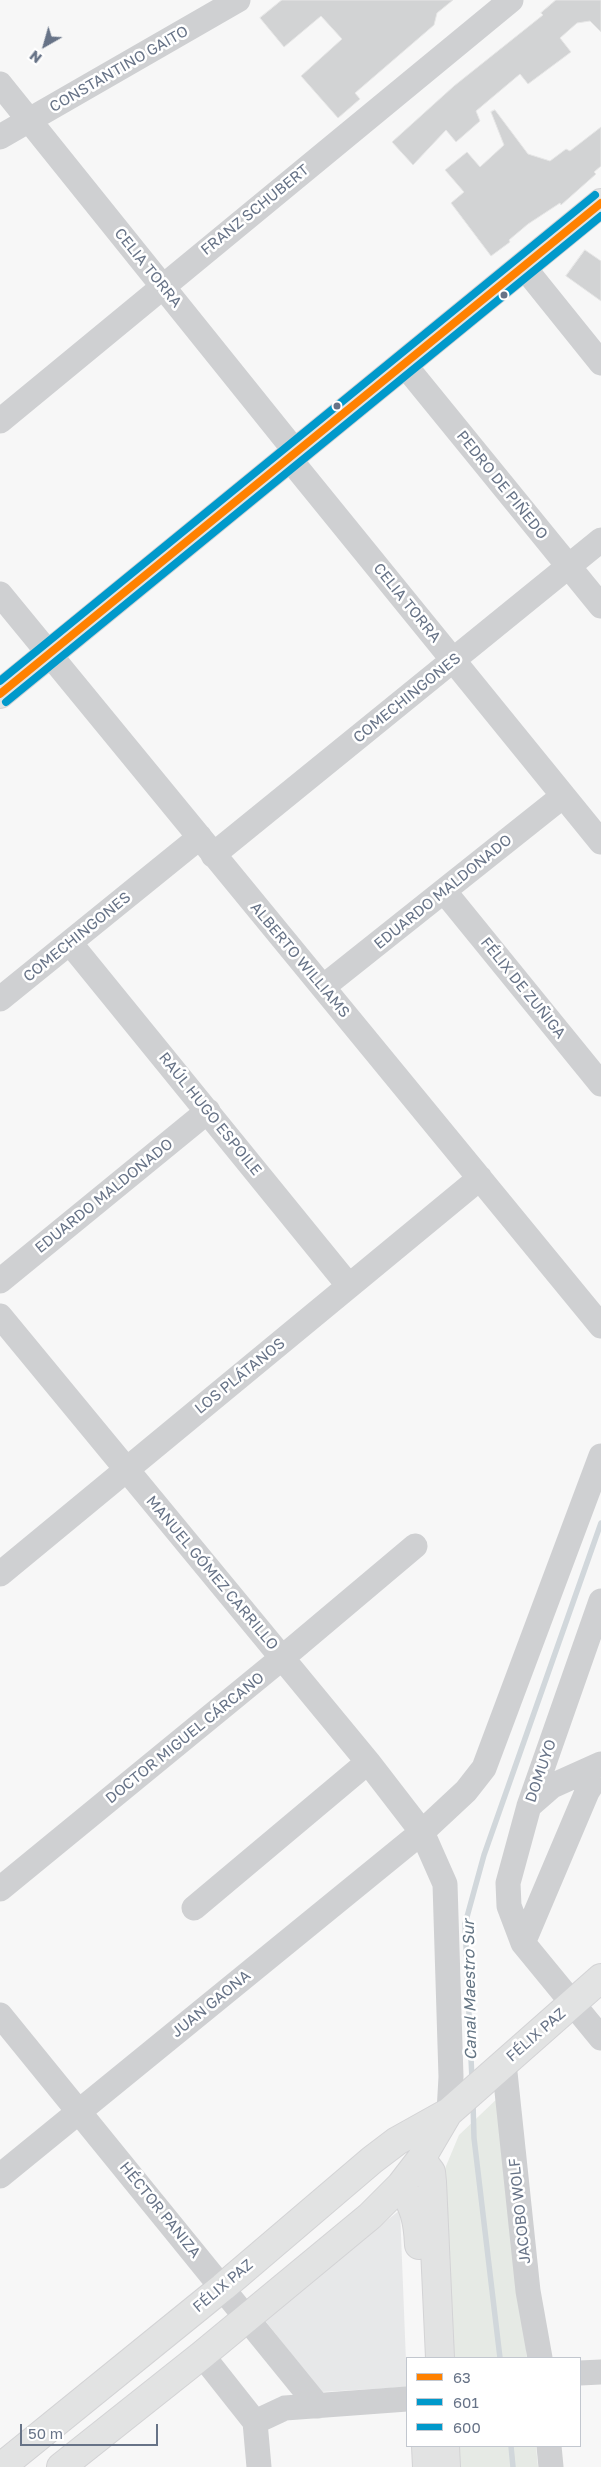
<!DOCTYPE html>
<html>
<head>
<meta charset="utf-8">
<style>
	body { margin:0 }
	#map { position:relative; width:601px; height:2467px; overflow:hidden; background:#f7f7f7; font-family:"Golos Text",sans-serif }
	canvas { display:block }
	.legend { position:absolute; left:406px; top:2357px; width:175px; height:90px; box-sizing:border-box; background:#fff; border:1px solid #c2c7cf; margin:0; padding:6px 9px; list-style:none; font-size:15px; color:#677387 }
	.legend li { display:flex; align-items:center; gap:10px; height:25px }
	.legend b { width:25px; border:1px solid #c2c7cf }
	.north { position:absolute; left:20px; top:20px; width:50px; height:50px; -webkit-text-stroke:4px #fff; paint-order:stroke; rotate:218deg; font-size:14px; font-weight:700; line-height:20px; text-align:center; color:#677387 }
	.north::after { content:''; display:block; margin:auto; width:18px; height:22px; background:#677387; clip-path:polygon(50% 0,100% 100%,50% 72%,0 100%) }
	.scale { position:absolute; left:20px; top:2424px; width:138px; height:22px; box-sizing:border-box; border:2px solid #677387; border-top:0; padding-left:6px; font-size:15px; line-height:18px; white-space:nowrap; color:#677387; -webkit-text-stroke:4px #fff; paint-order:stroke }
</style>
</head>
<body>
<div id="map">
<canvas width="601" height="2467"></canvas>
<ul class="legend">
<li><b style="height:6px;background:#ff8100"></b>63</li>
<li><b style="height:6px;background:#0099cb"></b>601</li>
<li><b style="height:6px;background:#0099cb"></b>600</li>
</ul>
<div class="north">N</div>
<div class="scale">50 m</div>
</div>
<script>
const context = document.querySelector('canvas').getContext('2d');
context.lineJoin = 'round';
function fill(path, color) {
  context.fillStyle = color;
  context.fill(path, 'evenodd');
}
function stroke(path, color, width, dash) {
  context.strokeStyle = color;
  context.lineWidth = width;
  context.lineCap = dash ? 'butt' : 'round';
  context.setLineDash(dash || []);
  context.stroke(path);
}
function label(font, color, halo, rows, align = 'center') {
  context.font = font + ' "Golos Text",sans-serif';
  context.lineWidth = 5;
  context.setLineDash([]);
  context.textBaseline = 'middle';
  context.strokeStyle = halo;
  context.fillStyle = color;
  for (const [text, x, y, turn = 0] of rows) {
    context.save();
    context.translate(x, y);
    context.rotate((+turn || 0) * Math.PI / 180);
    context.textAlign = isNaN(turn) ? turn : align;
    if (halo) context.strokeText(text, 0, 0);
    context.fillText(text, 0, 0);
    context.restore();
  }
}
fill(new Path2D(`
	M400,2210L407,2387L321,2392L263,2318Z`), '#e7e8e9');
fill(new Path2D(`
	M501,2095L527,2358H452L441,2178L459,2135Z
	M458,2446H536L538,2467H459Z`), '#e6eae5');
stroke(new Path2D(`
	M472,2080L465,1924L484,1855L601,1523
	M473,2102L474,2138L500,2358
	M511,2446L513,2467`), '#d1d7db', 5.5);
const building = new Path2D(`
	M282,0H453L437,13L434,25L355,93L360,99L338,118L301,76L342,39L321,16L284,47L260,18Z
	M556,0H601V32L590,21L577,23L560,38L571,52L528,84L520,74L476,111L480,121L456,142L446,130L413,165L392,142L454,86L543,15L541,13Z
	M495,110L528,154L550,161L566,149L570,151L601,127V166L594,172L596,174L561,205L560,203L528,224L509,240L510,242L491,256L451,203L464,192L445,170L467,152L480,167L504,145L491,112Z
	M585,250L601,261V301L566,276Z`);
fill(building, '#d2d3d4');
stroke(building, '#e6e6e6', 1);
const major = new Path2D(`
	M0,694L601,203
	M421,2159L431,2172L432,2182L440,2358
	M401,2185C414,2207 418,2219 419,2245
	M426,2446L427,2467
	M445,2446L446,2467
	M1,2467L223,2287L372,2160L397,2141L449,2112L601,1978
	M61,2467L202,2355L370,2216L401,2185L421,2159L448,2113`);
stroke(major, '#d3d3d5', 30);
stroke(new Path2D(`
	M0,84L295,451
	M0,137L238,0
	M523,266L601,363
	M403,363L601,606
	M0,421L511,0
	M288,457L601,842
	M0,594L601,1326
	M213,855L601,540
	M444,891L601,1084
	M70,943L349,1286
	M323,987L563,796
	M0,999L200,837
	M0,1281L208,1111
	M0,1316L368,1762L422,1832L445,1884L451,2077L449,2112
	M0,1574L480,1178
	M601,1601L529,1806L508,1883L509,1906L523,1943L601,2038
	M529,1806L552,1786L601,1764
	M0,1889L282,1658L415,1546
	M194,1908L368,1762
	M523,1943L587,1792L601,1770
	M0,2015L318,2406
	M504,2063L528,2291L540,2358
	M0,2176L422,1832L466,1791L484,1768L601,1456
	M202,2355L255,2422L259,2467
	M580,2373L601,2372
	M255,2422L285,2408L407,2399
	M549,2446L551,2467`), '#cfd0d2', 25);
stroke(major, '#e2e3e3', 28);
stroke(new Path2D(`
	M0,694L601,203`), '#ff8100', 8);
stroke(new Path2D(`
	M6,702L601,216`), '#0099cb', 8);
stroke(new Path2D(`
	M0,681L595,195`), '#0099cb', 8);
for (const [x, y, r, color] of [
	[504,295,4.5,"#677387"],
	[337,406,4.5,"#677387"]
]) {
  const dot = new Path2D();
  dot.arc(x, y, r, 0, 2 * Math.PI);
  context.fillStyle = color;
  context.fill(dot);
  stroke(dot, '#fff', 2);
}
label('15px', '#677387', '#fff', [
	["CONSTANTINO GAITO",119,69,-30],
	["FRANZ SCHUBERT",255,210,-39],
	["CELIA TORRA",148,268,51],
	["PEDRO DE PIÑEDO",502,485,51],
	["CELIA TORRA",407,603,51],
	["COMECHINGONES",407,698,-39],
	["EDUARDO MALDONADO",443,892,-39],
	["COMECHINGONES",77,937,-39],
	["ALBERTO WILLIAMS",300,960,50],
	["FÉLIX DE ZUÑIGA",523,988,51],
	["RAÚL HUGO ESPOILE",210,1114,51],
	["EDUARDO MALDONADO",104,1196,-39],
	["LOS PLÁTANOS",240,1376,-39],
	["MANUEL GÓMEZ CARRILLO",212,1573,50],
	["DOCTOR MIGUEL CÁRCANO",185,1738,-39],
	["DOMUYO",541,1771,-71],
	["JUAN GAONA",211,2004,-39],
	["FÉLIX PAZ",536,2035,-41],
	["HÉCTOR PANIZA",160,2210,51],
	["JACOBO WOLF",520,2211,-96],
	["FÉLIX PAZ",223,2286,-40]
]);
label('italic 16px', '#637483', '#fff', [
	["Canal Maestro Sur",470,1990,-91]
]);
</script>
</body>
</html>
